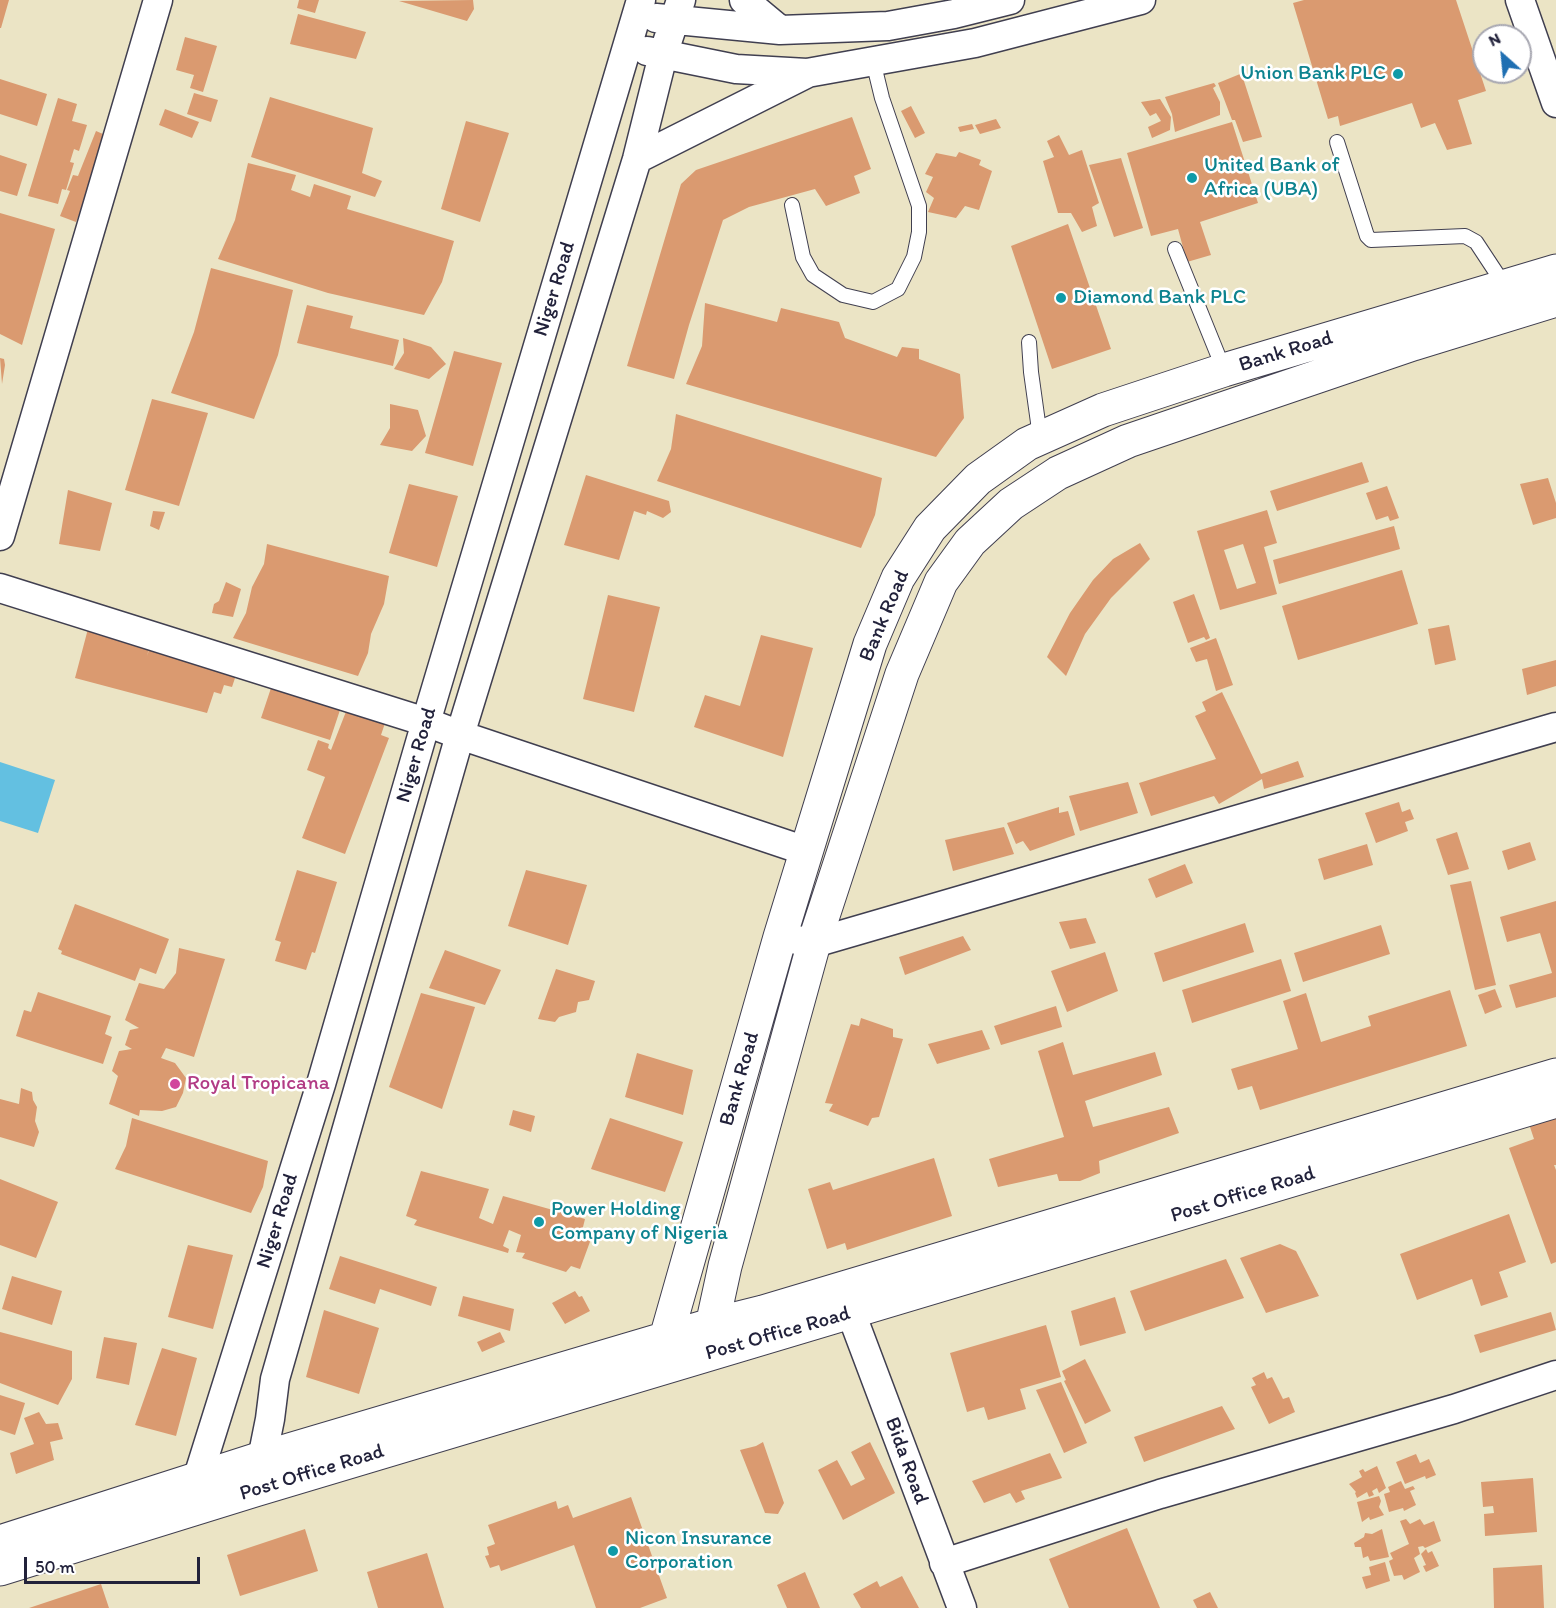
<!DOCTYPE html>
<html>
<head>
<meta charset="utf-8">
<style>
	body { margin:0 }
	#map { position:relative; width:1556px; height:1608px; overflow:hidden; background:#ebe4c5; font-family:Itim,sans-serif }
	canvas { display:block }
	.north { position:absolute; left:1472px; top:24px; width:60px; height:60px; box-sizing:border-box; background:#fff; border:2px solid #a7a7b1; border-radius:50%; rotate:333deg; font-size:16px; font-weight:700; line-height:24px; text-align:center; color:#22223b }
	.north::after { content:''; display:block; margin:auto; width:21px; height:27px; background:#1f6fb2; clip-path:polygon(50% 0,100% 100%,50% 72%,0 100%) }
	.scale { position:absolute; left:24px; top:1557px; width:176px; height:27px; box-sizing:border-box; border:3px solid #22223b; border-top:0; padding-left:8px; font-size:18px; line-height:21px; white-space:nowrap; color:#22223b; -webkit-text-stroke:4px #fff; paint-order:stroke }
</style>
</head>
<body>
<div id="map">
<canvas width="1556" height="1608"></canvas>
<div class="north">N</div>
<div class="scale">50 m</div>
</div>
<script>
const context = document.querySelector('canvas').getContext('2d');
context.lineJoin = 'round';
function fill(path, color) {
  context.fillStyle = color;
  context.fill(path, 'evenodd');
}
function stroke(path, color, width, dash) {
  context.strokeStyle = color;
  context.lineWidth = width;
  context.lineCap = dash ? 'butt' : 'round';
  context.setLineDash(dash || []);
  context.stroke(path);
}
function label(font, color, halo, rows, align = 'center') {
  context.font = font + ' Itim,sans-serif';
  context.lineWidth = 5;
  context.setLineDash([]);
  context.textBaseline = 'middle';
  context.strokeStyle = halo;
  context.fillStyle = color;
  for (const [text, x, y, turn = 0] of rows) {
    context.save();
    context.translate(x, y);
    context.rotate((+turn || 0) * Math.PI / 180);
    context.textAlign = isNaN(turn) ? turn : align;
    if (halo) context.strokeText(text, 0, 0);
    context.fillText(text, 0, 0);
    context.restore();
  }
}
fill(new Path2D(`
	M0,762L55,780L38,833L0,821Z`), '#63c0e1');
fill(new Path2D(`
	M0,0H9L1,28H0Z
	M299,0H319L315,13L297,8Z
	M473,0L474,9L467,21L399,1Z
	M1304,0H1456L1486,91L1458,100L1472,144L1447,150L1435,123L1421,128L1412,103L1340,126L1338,116L1328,119L1293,3Z
	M298,14L366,32L356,59L290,44Z
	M185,37L217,46L203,92L190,88L194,75L176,70Z
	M1245,72L1247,77L1243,78L1262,137L1243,142L1235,120H1232L1218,83Z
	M0,79L47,94L37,126L0,114Z
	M1214,83L1216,86L1213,88L1220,102V115L1175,132L1172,114L1165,97Z
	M194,93L218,100L211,122L187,114Z
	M270,97L373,128L362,173L382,181L375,197L251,157Z
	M58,98L77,104L72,121L87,125L79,151L74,149L70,162L74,163L66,190L62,189L58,204L28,196Z
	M1160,99L1171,117L1170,130L1152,138L1148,127L1161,121L1156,113L1150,116L1141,102Z
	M911,106L925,133L915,138L901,111Z
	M165,109L199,122L192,138L159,125Z
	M852,117L871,169L854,176L860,193L826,206L815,189L749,207L723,220L689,325L674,379L627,366L681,184L696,170Z
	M996,119L1001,128L980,134L975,125Z
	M466,121L509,133L480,222L441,209Z
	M1232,122L1258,203L1200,222L1211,255L1187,262L1178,229L1151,236L1127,153Z
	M972,124L974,129L960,132L958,127Z
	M96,131L110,137L76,222L60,216L70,191L67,190L73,175L78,176Z
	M1059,135L1069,155L1082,150L1099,203L1092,207L1097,226L1082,232L1071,213H1058L1043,161L1054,157L1047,141Z
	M959,152L981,160L979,165L992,171L979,210L965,206L956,218L928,212L934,198L926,192L933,177L925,174L936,153L956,157Z
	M0,155L27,164L17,196L0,191Z
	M1121,158L1143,228L1114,237L1089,165Z
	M248,163L296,175L291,190L310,197L314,184L351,196L347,209L454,241L442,282L424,315L328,293L218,259L235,220Z
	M0,213L55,229L22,345L0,334Z
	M1068,224L1111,349L1052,369L1011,246Z
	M211,268L293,290L278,355L254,419L171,393L194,332Z
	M705,303L777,322L781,308L839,322L845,338L897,357L902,347L919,349V359L960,374L964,418L936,457L686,384L702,346Z
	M307,305L353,316L350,328L399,340L393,366L297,343Z
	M403,338L431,347L446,364L429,379L394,369L404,353Z
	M454,351L502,363L473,466L425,453Z
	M0,358L4,359L5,365L2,384Z
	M152,399L208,413L179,506L125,490Z
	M390,404L418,410L426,436L412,451L380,445L390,428Z
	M676,414L882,478L875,515L861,548L657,481L671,449Z
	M1362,462L1369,482L1277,511L1270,491Z
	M586,475L669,501L671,512L663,518L647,511L646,515L634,511L619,560L564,545Z
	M1548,478L1556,503V518L1533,525L1520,484Z
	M409,484L458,496L437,567L389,553Z
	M1387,486L1399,518L1390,521L1388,516L1376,520L1366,493Z
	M68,490L112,503L100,551L59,544Z
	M1267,510L1277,543L1264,547L1277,594L1220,610L1197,531ZM1243,544L1256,583L1237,589L1224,550Z
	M153,511L165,512L159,530L150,526Z
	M1394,526L1400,549L1279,584L1273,560Z
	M1140,543L1150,559L1111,598L1085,634L1066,676L1047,657L1070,613L1093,580L1113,559Z
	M267,544L389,576L384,604L371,634L368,653L358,676L233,638L246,613L252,587L264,564Z
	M1402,570L1418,624L1298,660L1282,606Z
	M226,582L241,589L233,617L212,613L214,604L219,601Z
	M1194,594L1210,638L1206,640L1204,637L1188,643L1173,602Z
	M608,595L660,607L634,712L583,699Z
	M89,625L151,641L147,656L149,650L236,675L232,687L224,685L221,694L214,692L207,713L75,678Z
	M1449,625L1456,660L1435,665L1428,629Z
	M761,635L813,648L783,757L694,727L705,695L740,706Z
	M1216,638L1233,685L1216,691L1207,659L1196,662L1190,648Z
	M1556,660V686L1527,695L1522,669Z
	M271,688L340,710L330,740L261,718Z
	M1222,692L1261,774L1298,761L1304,777L1264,789L1262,779L1219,804L1214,796L1151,816L1139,783L1216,759L1195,716L1206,711L1202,702Z
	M347,709L385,723L381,735L389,738L345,854L302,838L325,777L307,770L318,740L329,744L328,748L331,750Z
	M1128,782L1138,813L1080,831L1069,796Z
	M1399,802L1402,812L1410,809L1414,819L1405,822L1408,831L1376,843L1365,813Z
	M1059,807V813L1068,811L1075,835L1030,851L1023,841L1016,844L1007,823Z
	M1004,827L1014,854L953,871L945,840Z
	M1457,832L1469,869L1448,875L1436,839Z
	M1530,842L1536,860L1508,870L1502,851Z
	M1367,844L1373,865L1324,880L1318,859Z
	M1185,864L1193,883L1156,898L1148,879Z
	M297,870L337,882L315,953L312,952L306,970L275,961L281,942L275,940Z
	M526,870L587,885L568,945L508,926Z
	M1471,881L1496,985L1475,990L1450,885Z
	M1556,901V997L1516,1008L1509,985L1552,973L1540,933L1507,942L1500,917Z
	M75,904L169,939L156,974L140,968L135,981L61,954L62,951L58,949Z
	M1086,918L1096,943L1070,949L1059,922Z
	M1245,923L1254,952L1163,982L1154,953Z
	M1381,925L1390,954L1303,982L1294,953Z
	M963,936L971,950L905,975L899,957Z
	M179,948L225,959L194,1057L166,1048L161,1058L175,1063L186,1078L183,1093L176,1107L162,1111L140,1110L139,1116L109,1104L118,1076L112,1071L119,1051L132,1049L125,1045L130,1030L139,1028L125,1020L139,983L164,989L176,973Z
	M445,950L501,970L485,1005L429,988Z
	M1105,952L1118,991L1067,1012L1051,971Z
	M1281,959L1291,991L1192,1023L1182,990Z
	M556,969L595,981L589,1000L578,1002L576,1012L559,1017L555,1022L538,1019Z
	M1495,989L1502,1007L1485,1014L1478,995Z
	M1450,990L1467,1046L1260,1110L1252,1086L1238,1090L1231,1069L1298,1049L1283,1001L1306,993L1321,1042L1371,1026L1368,1016Z
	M38,992L111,1016L105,1034L112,1037L103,1064L16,1036L24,1010L31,1012Z
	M421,993L475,1007L442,1109L389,1087Z
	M1056,1006L1062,1027L1001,1045L994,1026Z
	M861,1018L893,1029V1037L903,1039L879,1117L872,1118L868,1126L829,1111L833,1104L825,1103L851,1024L859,1026Z
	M982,1030L990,1049L937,1064L928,1044Z
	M1063,1042L1073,1075L1155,1052L1162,1075L1085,1101L1093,1127L1169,1107L1179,1133L1099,1161L1100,1173L1080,1181H1059L1057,1174L998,1187L989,1159L1064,1137L1038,1051Z
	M637,1053L693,1070L683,1115L625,1097Z
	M21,1088L32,1092L33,1100L37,1107L35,1121L39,1132L34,1147L0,1137V1099L19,1104Z
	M513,1110L535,1116L531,1132L509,1125Z
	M1556,1114V1165H1554L1556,1170V1262L1551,1264L1509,1148L1534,1139L1529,1124Z
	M132,1118L268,1161L263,1187L251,1213L115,1169L126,1146Z
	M610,1118L683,1142L665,1192L591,1169Z
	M934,1158L952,1216L847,1250L845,1243L827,1249L808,1189L830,1182L833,1190Z
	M421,1171L489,1189L479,1218L493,1224L503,1196L585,1219L581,1235L591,1239L580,1269L571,1266L566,1272L522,1258L525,1253L516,1252L521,1235L509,1230L503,1246L509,1249L508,1253L414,1225L417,1220L406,1216Z
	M0,1179L58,1202L36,1258L0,1245Z
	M1509,1214L1526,1262L1499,1272L1508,1297L1481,1306L1472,1279L1417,1300L1400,1254Z
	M1280,1244L1296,1251L1319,1296L1266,1313L1240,1258Z
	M188,1245L233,1255L213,1329L168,1317Z
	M340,1256L437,1287L431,1306L380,1289L375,1304L329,1289Z
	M1226,1259L1244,1298L1145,1331L1130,1291Z
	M12,1276L62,1291L52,1325L2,1309Z
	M575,1291L579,1297L582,1296L590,1311L565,1324L552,1303Z
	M463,1296L514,1309L510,1331L458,1316Z
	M1115,1297L1126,1333L1080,1346L1071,1311Z
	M324,1310L379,1328L359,1394L306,1377Z
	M1551,1312L1556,1330L1480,1353L1474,1335Z
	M1046,1325L1061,1377L1020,1389L1026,1409L988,1420L984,1407L967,1412L950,1353Z
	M0,1332L72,1351V1379L58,1405L0,1383Z
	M500,1332L505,1342L482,1352L477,1342Z
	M104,1337L137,1343L129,1385L96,1378Z
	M162,1348L197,1358L176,1436L135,1425Z
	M1085,1359L1111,1411L1085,1424L1064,1381L1066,1380L1062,1371Z
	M1264,1372L1267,1379L1272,1377L1283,1399L1289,1397L1295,1412L1269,1424L1251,1387L1256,1385L1252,1378Z
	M1061,1382L1087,1443L1064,1453L1036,1390Z
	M0,1395L25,1403L15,1435L0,1430Z
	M1222,1406L1235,1429L1144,1462L1134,1437Z
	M39,1412L46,1424L58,1423L63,1439L50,1442L54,1460L16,1474L10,1453L34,1444L24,1418Z
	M763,1442L784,1503L778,1514L765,1513L740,1450L756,1446Z
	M870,1442L895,1493L843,1520L818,1470L837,1460L851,1486L865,1479L851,1452Z
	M1050,1453L1062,1478L1021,1491L1025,1499L1016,1503L1010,1493L984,1503L972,1481Z
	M1416,1454L1420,1463L1429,1459L1436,1475L1426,1479L1425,1476L1405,1484L1396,1462Z
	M1377,1466L1386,1488L1379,1493L1377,1488L1372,1491L1374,1495L1369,1497L1367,1492L1357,1498L1355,1493L1356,1492L1349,1484L1362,1477L1359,1471L1363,1469L1365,1472Z
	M1533,1478L1537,1532L1485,1536L1484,1514L1494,1513L1493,1506L1483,1507L1481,1482Z
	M1401,1481L1405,1489L1413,1486L1415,1489L1410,1491L1416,1505L1404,1511L1403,1508L1389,1512L1384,1494L1390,1492L1388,1487Z
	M1379,1496L1381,1501L1379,1507L1384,1515L1370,1520L1369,1517L1362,1522L1357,1502Z
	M631,1497L667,1598L640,1608H596L574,1545L501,1571L499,1565L490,1568L485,1556L489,1555L487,1547L495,1544L488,1525L556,1501L558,1509L568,1505L573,1518Z
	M1406,1519L1410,1524L1420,1519L1424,1525L1434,1521L1441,1541L1425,1548L1423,1546L1418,1547L1420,1554L1414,1558L1420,1572L1404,1580L1402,1575L1394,1576L1389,1561L1393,1559L1390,1553L1409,1544L1400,1521Z
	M1127,1528L1160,1608H1069L1049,1559Z
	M305,1529L318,1571L240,1596L227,1555Z
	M1382,1529L1389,1557L1370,1561L1368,1556L1363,1558L1361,1547H1355L1354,1543L1364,1537L1365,1533L1372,1534Z
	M1426,1549L1428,1553L1432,1551L1439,1566L1426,1572L1423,1566L1426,1565L1421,1554Z
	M427,1553L444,1608H378L367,1572Z
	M1385,1562L1390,1581L1366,1589L1362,1577L1371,1575L1369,1567Z
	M1542,1565L1544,1608H1494L1493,1568Z
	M805,1572L820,1608H787L777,1585Z
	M902,1576L919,1608H861L853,1594L877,1581L880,1587Z
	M101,1584L109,1608H29Z
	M1210,1592L1218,1608H1197L1193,1600Z`), '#da9a70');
const lane = new Path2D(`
	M1337,142L1367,236L1371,240L1465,236L1476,242L1505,286
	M792,205L803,257L813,275L843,295L873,302L898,289L914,257L919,232V206L882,98L873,61
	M1175,249L1224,370
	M1029,342L1031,372L1040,437`);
const street = new Path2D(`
	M744,0L780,30
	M1520,0L1556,103
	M656,18L780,30L888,26L954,14L1010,0
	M647,51L736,69L807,73L975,43L1141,0
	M637,159L806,74
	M0,536L158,0
	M0,588L426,722L460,735L806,851
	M780,937L814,943L1556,727
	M851,1313L962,1608
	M258,1479L270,1419L275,1379L460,735L637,159L663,55L681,0
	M194,1496L197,1480L321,1084L426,722L641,0
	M944,1563L1160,1494L1454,1409L1556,1375`);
const secondary = new Path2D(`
	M708,1344L725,1266L814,943L902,674L941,582L970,542L1011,504L1058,473L1128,441L1413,344L1556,300
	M664,1355L666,1338L780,937L870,644L898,578L930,528L978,479L1027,444L1103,410L1224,370L1556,271
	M0,1542L262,1458L711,1325L763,1312L1556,1075
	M0,1569L255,1490L1556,1101`);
stroke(lane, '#403f50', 16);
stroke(street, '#403f50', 31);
stroke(secondary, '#403f50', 35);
stroke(lane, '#fff', 14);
stroke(street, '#fff', 28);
stroke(secondary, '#fff', 33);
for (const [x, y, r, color] of [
	[1398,74,6,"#0f9aa8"],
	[1192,178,6,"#0f9aa8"],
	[1061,298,6,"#0f9aa8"],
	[175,1084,6,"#d1479c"],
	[539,1222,6,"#0f9aa8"],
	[613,1551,6,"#0f9aa8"]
]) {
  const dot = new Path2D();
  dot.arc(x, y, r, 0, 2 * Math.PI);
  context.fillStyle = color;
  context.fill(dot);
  stroke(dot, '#fff', 2);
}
label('21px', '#0d838f', '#fff', [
	["Union Bank PLC",1386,74,"right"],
	["United Bank of",1204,166],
	["Africa (UBA)",1204,190],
	["Diamond Bank PLC",1073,298],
	["Power Holding",551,1210],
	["Company of Nigeria",551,1234],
	["Nicon Insurance",625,1539],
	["Corporation",625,1563]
], 'left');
label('21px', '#22223b', '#fff', [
	["Niger Road",555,289,-73],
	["Bank Road",1286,352,-17],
	["Bank Road",885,616,-67],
	["Niger Road",417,755,-74],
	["Bank Road",740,1079,-74],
	["Post Office Road",1243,1195,-17],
	["Niger Road",278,1221,-73],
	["Post Office Road",778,1334,-16],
	["Bida Road",906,1461,70],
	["Post Office Road",312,1473,-17]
]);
label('21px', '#b23c85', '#fff', [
	["Royal Tropicana",187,1084]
], 'left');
</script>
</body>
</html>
